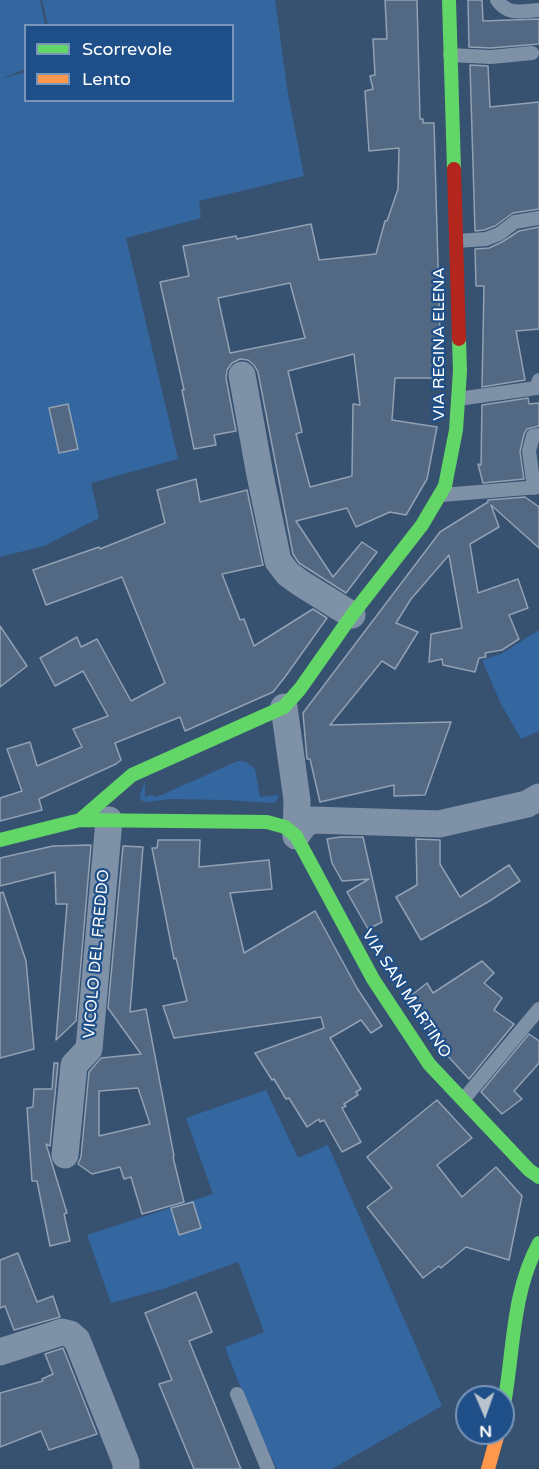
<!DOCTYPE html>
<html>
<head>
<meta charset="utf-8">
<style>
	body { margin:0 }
	#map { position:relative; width:539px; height:1469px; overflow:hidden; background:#375171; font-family:"Varela Round",sans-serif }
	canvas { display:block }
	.legend { position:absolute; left:24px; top:24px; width:210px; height:78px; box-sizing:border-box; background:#1f4f89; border:2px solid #7995b8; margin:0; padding:8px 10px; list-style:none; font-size:18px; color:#fff }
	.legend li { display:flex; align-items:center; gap:12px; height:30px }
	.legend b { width:30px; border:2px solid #7995b8 }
	.north { position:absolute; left:455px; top:1385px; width:60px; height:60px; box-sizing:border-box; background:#1f4f89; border:2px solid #7995b8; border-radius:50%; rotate:178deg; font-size:16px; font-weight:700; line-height:24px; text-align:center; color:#fff }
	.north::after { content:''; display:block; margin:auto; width:21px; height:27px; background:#b9c2cd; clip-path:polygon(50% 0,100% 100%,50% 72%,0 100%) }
</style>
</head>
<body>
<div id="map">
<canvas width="539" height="1469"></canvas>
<ul class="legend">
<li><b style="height:8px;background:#63d668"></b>Scorrevole</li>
<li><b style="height:8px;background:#ff974d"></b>Lento</li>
</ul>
<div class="north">N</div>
</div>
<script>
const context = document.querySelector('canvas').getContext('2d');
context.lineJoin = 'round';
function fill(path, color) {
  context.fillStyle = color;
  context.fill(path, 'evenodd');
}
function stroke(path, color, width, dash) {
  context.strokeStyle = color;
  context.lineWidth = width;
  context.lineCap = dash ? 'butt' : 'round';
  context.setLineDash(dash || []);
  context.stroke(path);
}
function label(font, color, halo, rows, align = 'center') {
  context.font = font + ' "Varela Round",sans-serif';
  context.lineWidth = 4.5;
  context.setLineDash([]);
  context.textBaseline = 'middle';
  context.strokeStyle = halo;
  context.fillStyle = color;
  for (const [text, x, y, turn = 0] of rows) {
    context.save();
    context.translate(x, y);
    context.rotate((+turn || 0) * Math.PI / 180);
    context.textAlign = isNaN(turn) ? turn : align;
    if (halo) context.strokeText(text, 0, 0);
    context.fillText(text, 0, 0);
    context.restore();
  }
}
fill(new Path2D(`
	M0,0H40L45,25L26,26L25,69L1,79L25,72L26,100H232V26L48,25L42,0H275L288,94L304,176L199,201L201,218L126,238L178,459L91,483L99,518L44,546L0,557Z
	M539,630V731L521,739L501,704L482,660L501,654Z
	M238,761L246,762L255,769L260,797L279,795L275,803L225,800L172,799L145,802L141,800L140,795L145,781V797L151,795L157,797Z
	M266,1090L298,1158L328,1145L442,1406L332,1469H277L253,1420L225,1347L264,1332L238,1262L163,1289L111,1303L87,1235L213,1194L186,1118Z`), '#34669f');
const building = new Path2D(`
	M385,0H417L420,119H423V123H434L441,371V378H395L392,420L437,427L427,479L406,515L390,512L356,527L347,508L296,521L333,577L362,542L377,552L346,593L299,563L293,554L258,372L254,365L248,360L240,359L232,363L227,370L226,378L236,431L214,435L216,445L194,449L182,390H184L160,282L189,276L183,246L236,236L237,239L311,224L319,260L376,254L385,221H387L398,189L399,148L369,151L365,91L373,89L370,76L375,75L373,39H387ZM290,283L305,338L230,353L218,298ZM354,354L360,405L353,404L352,476L310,487L296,434L302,432L288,371Z
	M468,0H482L483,21L539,19V44L491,48L469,47Z
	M470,65L488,66L490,107L539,102V209L513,213L495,226L484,230L475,231Z
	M539,227V329L516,331L525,380L482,387L484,286H476L475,249L489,248L502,242L519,231Z
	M528,398L529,404L539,403V426L527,429L524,434L520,452L524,479L483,483L478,464L481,465L482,405Z
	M68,404L78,449L59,453L49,408Z
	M196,479L200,502L247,490L263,565L222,574L240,620L244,619L254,646L313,609L327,618L285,677L273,692L185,731L180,717L115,743L121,760L116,764L39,799L42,810L0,821V798L22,791L7,749L30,742L37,766L82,747L73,729L108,716L83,671L55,686L40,658L77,637L81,647L97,639L131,701L165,683L122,577L46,605L33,570L99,547L100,549L165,523L157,490Z
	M525,497L539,507V548L491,505L499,527L470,544L478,593L518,579L528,608L509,615L519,639L502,650L485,653L486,657L479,658L475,672L443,665L442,659L429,662L431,634L462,628L449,555L411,599L396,623L418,632L395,669L382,661L330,725L451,722L425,795L394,796V785L320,802L310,759H307L303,713L440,532L488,502V500Z
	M0,626L27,666L0,687Z
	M340,837H363L382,922L368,929L347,892L369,879L342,881L332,863L327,839Z
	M416,839L440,840V864L460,897L509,865L520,881L488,902L421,940L396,897L417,885Z
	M158,840H200L199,867L269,860L272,889L230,893L244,953L315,911L357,988L382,1026L371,1033L361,1020L330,1038L361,1089L356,1092L358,1095L344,1104L346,1106L342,1108L361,1142L342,1152L324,1120L320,1122L319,1119L307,1127L289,1098L286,1099L274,1079L272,1080L255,1053L324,1028L321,1017L174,1038L163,1006L187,1001L176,958L174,959L152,848H157Z
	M91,845L76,1021L56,1040L67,904H56L55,872L0,886V858L53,846Z
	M123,846L143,847L130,1012L146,1009L174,1156L173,1157L184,1202L142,1214L131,1177L124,1179L120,1167L92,1174L78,1164L81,1157L89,1072L101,1058L141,1054L108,1008ZM138,1088L150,1124L99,1136V1091Z
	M3,892L26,961L34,1049L0,1058V893Z
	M482,961L494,973L484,983L502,998L494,1010L514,1024L469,1079L444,1052L408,998L427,983L433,993Z
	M529,1034L539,1041V1063L514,1091L522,1099L502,1114L481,1092Z
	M54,1063H58L50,1146L46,1144L67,1213L64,1214L70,1241L50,1246L37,1181H32L27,1108L33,1107L34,1089H52Z
	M437,1100L472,1138L437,1165L462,1197L496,1167L522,1196L509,1260L466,1247L441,1268L439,1266L423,1278L367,1207L392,1188L367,1157Z
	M193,1202L201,1228L179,1235L171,1208Z
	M18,1253L37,1302L53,1296L60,1317L14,1330L5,1306L0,1308V1260Z
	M196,1292L212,1332L189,1341L241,1469H194L159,1384L172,1380L145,1313Z
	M63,1348L97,1434L49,1450L41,1431L0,1447V1393L43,1381L42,1379L53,1374L45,1354Z`);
fill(building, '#536882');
stroke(building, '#92a1b4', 1.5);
stroke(new Path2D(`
	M497,0C508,16 522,11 539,10
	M450,55L491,57L532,53
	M457,241L486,239L499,234L515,222L539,218
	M458,399L536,388L539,380
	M534,488L529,451L533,436L539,435
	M442,495L539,487
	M463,1100L539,1009
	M237,1394L268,1469`), '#7e91a6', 14);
stroke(new Path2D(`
	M242,375L260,475L278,561L288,574L302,584L352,615
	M284,707L297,800L296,836
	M296,836L304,825L312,820L439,824L527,804L539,797
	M65,1155L74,1065L89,1049L109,820
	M0,1352L62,1332L70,1334L77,1340L126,1463V1469`), '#7e91a6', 27);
stroke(new Path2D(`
	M449,0L454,169
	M80,820L132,775L284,707L300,689L352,615L422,525L445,486L456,430L460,371L459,339
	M0,840L80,820L267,822L285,827L296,836L373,979L429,1064L529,1170L539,1177
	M503,1410C514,1354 511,1294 539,1243`), '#63d668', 14);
stroke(new Path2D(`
	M488,1469L498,1433`), '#ff974d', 14);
stroke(new Path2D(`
	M454,169L459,339`), '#b3261e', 14);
label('16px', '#fff', '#1f4f89', [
	["VIA REGINA ELENA",440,344,-90],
	["VICOLO DEL FREDDO",97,954,-85],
	["VIA SAN MARTINO",406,994,57]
]);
</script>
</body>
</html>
